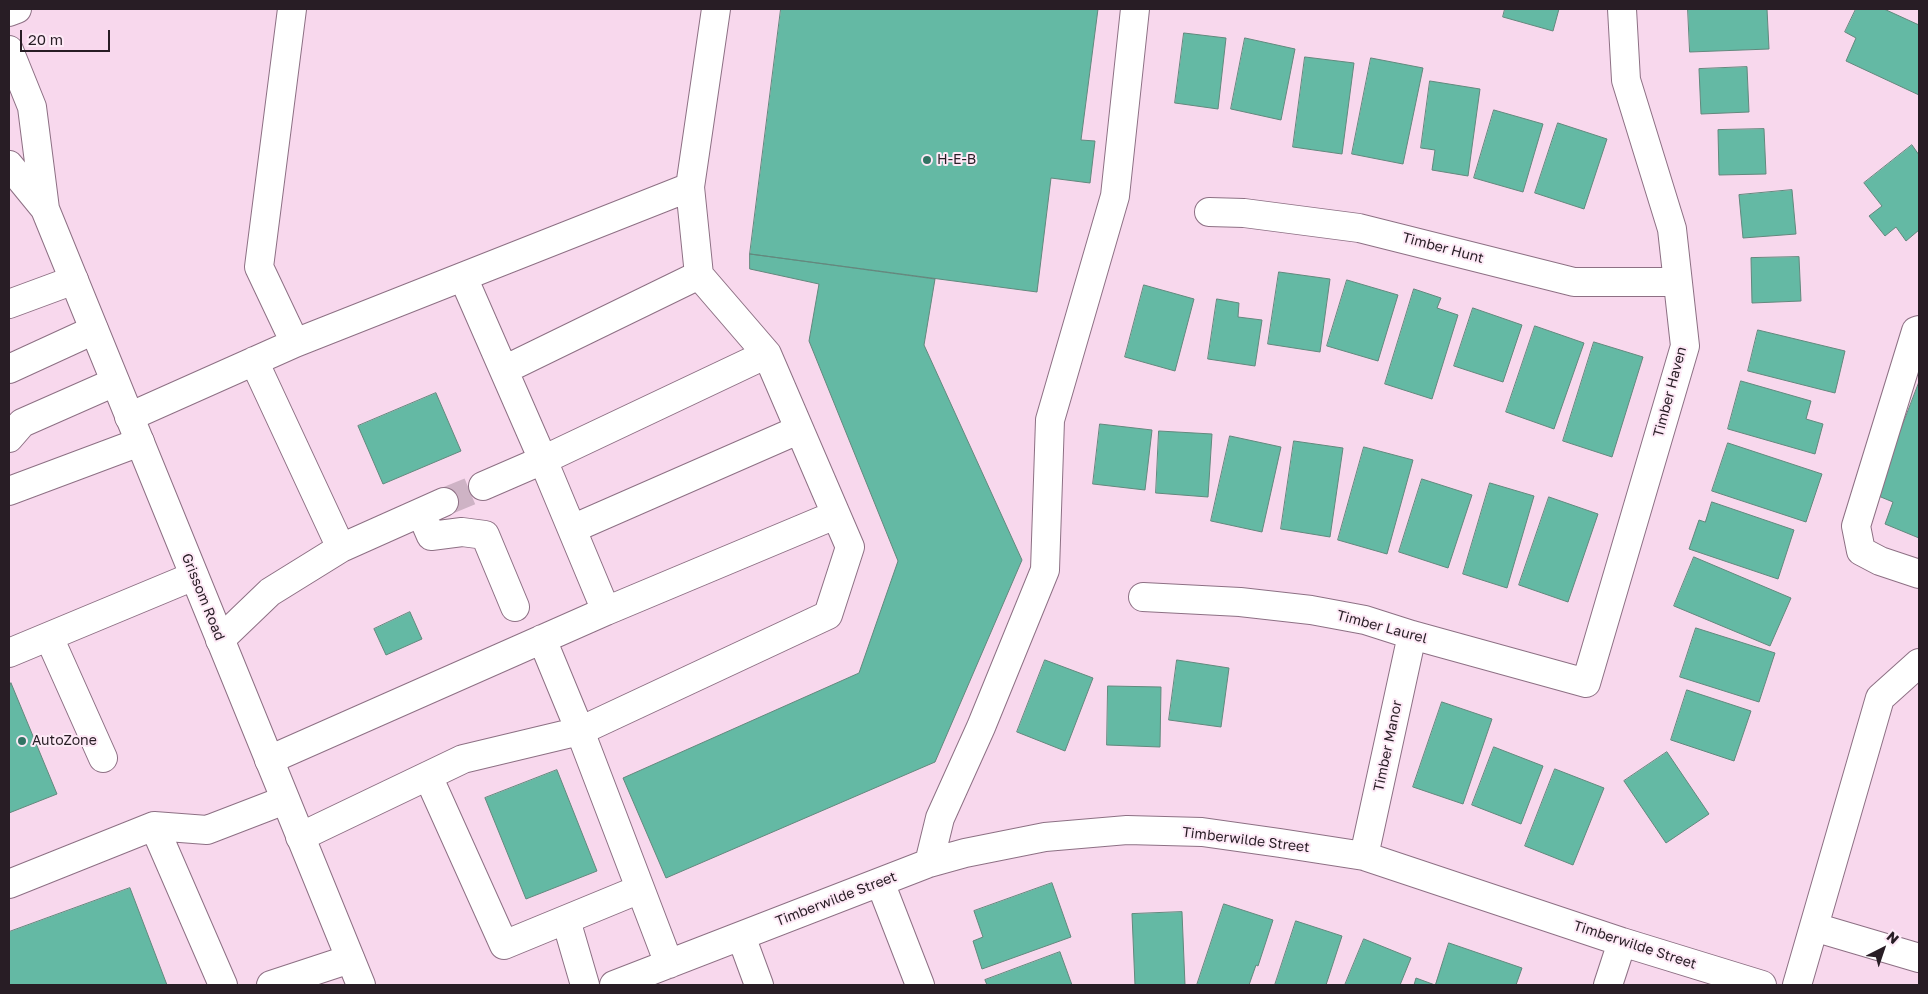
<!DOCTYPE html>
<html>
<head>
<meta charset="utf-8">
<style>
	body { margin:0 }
	#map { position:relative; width:1928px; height:994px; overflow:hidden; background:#f8d8ed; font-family:"Golos Text",sans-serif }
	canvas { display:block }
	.frame { position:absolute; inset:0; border:10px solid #281d25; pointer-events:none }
	.north { position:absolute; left:1858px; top:924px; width:50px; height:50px; -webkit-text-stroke:4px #fde9f6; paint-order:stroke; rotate:41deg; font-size:14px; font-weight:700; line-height:20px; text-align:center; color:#281d25 }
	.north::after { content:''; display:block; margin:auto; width:18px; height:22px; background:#281d25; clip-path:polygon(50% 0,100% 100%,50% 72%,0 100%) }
	.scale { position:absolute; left:20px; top:30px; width:90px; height:22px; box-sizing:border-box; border:2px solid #281d25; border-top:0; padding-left:6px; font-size:15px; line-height:18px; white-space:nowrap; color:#281d25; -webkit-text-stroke:4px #fde9f6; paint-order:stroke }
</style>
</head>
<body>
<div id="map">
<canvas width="1928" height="994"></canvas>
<div class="frame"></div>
<div class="north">N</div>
<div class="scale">20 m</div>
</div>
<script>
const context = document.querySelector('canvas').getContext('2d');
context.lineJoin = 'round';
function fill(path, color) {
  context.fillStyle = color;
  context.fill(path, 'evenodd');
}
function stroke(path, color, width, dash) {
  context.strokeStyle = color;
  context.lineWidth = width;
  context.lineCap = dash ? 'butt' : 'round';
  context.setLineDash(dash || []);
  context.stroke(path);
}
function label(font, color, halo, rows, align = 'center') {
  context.font = font + ' "Golos Text",sans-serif';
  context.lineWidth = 4;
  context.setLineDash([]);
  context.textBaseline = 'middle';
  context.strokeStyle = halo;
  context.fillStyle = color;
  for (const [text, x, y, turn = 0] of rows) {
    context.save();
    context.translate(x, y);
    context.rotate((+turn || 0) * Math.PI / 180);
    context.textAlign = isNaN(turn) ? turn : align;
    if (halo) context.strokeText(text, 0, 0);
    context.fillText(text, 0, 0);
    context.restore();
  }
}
const building = new Path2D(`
	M781,9H1098L1081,140L1095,141L1090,183L1051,178L1037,292L750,254Z
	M1505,9H1559L1553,31L1503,17Z
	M1688,9H1767L1769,49L1690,52Z
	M1856,9H1884L1919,25V95L1846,61L1856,38L1845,32Z
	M1184,33L1226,38L1218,109L1175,103Z
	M1245,38L1295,49L1281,120L1231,109Z
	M1305,57L1354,63L1342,154L1293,147Z
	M1371,58L1423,68L1403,164L1352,154Z
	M1747,67L1749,112L1701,114L1699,69Z
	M1430,81L1480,89L1468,176L1432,170L1435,150L1421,148Z
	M1494,110L1543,124L1523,192L1474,178Z
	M1558,123L1607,139L1584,209L1535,193Z
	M1764,129L1766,174L1719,175L1718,130Z
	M1912,145L1919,155V230L1906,241L1896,227L1885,236L1869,216L1882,206L1864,183Z
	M1792,190L1796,234L1743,238L1739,195Z
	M750,254L935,279L924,345L1022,560L935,762L666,878L623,778L859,673L898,561L809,341L819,284L750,269Z
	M1799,257L1801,301L1752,303L1751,258Z
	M1279,272L1330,279L1320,352L1268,344Z
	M1347,280L1398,295L1378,361L1327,346Z
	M1144,285L1194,299L1175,371L1125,357Z
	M1414,289L1441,298L1437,308L1458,315L1432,399L1385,384Z
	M1217,299L1239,303L1238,317L1262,320L1255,366L1208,359Z
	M1473,308L1522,325L1503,382L1454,366Z
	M1535,326L1584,343L1554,429L1506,412Z
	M1758,330L1845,351L1835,393L1748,371Z
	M1594,342L1643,357L1612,457L1563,441Z
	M1741,381L1811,401L1806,419L1823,424L1815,454L1728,429Z
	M1919,382V538L1885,524L1893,502L1876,495Z
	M436,393L461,451L383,484L358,426Z
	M1100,424L1152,430L1145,490L1093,484Z
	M1159,431L1212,434L1208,497L1156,493Z
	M1230,436L1281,447L1262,532L1211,521Z
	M1294,441L1343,448L1330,537L1281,529Z
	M1728,443L1822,474L1806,522L1712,491Z
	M1364,447L1413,460L1387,554L1338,540Z
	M1422,479L1472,495L1448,568L1399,552Z
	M1490,483L1534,496L1507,588L1463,574Z
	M1549,497L1598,514L1568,602L1519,585Z
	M1712,502L1794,530L1778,579L1689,549L1699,520L1705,522Z
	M1694,557L1791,598L1770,646L1674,606Z
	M410,612L422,639L386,655L374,629Z
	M1696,628L1775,653L1759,702L1680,677Z
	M1045,660L1093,678L1065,751L1017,732Z
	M1177,660L1229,668L1221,727L1169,720Z
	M11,683L57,794L9,813V689Z
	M1108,686L1161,687L1160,747L1107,745Z
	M1687,690L1751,711L1734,761L1671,740Z
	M1442,702L1492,719L1463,804L1413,787Z
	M1494,747L1543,766L1521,824L1472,805Z
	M1667,752L1709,814L1666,843L1624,781Z
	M1555,769L1604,788L1573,865L1525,846Z
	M557,770L597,871L526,899L485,798Z
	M1052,883L1071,937L982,969L973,941L983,937L974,911Z
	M130,888L167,985H9V932Z
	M1224,904L1273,920L1258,966L1256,965L1249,985H1197Z
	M1182,912L1185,985H1135L1132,914Z
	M1296,921L1342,936L1326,985H1275Z
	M1364,939L1411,958L1400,985H1345Z
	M1449,943L1522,968L1516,985H1414L1416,978L1435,985Z
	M1060,952L1072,985H987L985,980Z`);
fill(building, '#64b9a4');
stroke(building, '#62887d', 1);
stroke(new Path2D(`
	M444,502L483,486`), '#ceb3c5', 28, [28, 14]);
const minor = new Path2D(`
	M292,9L259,267L295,343
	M9,12L17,9
	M1209,212L1244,213L1359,228L1574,282H1677
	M463,277L543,460L483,486
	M9,304L74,280
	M1919,330L1916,331L1856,526L1861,551L1880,561L1919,574
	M9,369L94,330
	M504,370L699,275
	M129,417L295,343L690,187L716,9
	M9,438L22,423L115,382
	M9,491L140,442
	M421,513L431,536L462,532L485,535L515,607
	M572,529L798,430
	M341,548L444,502
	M1143,597L1240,602L1311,610L1365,620L1412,635L1586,683L1685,346L1672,229L1626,80L1622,9
	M606,611L835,515
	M49,637L103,758
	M220,640L270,592L341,548L254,361
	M9,653L194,576
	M269,760L606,611L543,460L767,354
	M428,776L504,945L640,889
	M154,826L223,985
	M300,837L463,759L580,731L542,639
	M1364,856L1412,635
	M929,863L940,818L981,727L1045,570L1050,420L1115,196L1135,9
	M880,882L920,985
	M9,884L154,826L207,830L285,800
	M566,920L585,985
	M1814,927L1919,958
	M741,936L759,985
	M669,964L580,731L828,615L850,547L767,354L699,275L690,187
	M271,985L350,959
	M614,985L929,863L965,853L1045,837L1127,830L1202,832L1280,843L1364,856L1622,942L1762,985
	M1608,985L1622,942
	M1797,985L1880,698L1919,663`);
const major = new Path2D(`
	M9,50L32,107L45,209L361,985
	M9,165L45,209`);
stroke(minor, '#8d7084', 30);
stroke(major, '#8d7084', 30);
stroke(minor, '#fff', 28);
stroke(major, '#fff', 28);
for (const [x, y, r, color] of [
	[927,160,5,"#327464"],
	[22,741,5,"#327464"]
]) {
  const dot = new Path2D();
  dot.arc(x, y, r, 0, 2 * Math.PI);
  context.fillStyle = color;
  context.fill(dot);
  stroke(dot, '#fde9f6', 2);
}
label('14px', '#281d25', '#fde9f6', [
	["H-E-B",937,160],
	["AutoZone",32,741]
], 'left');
label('14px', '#281d25', '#fde9f6', [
	["Timber Hunt",1443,248,15],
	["Timber Haven",1670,392,-75],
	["Grissom Road",203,597,68],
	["Timber Laurel",1382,627,15],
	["Timber Manor",1388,746,-78],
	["Timberwilde Street",1246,840,7],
	["Timberwilde Street",836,899,-21],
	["Timberwilde Street",1635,945,18]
]);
</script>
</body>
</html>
